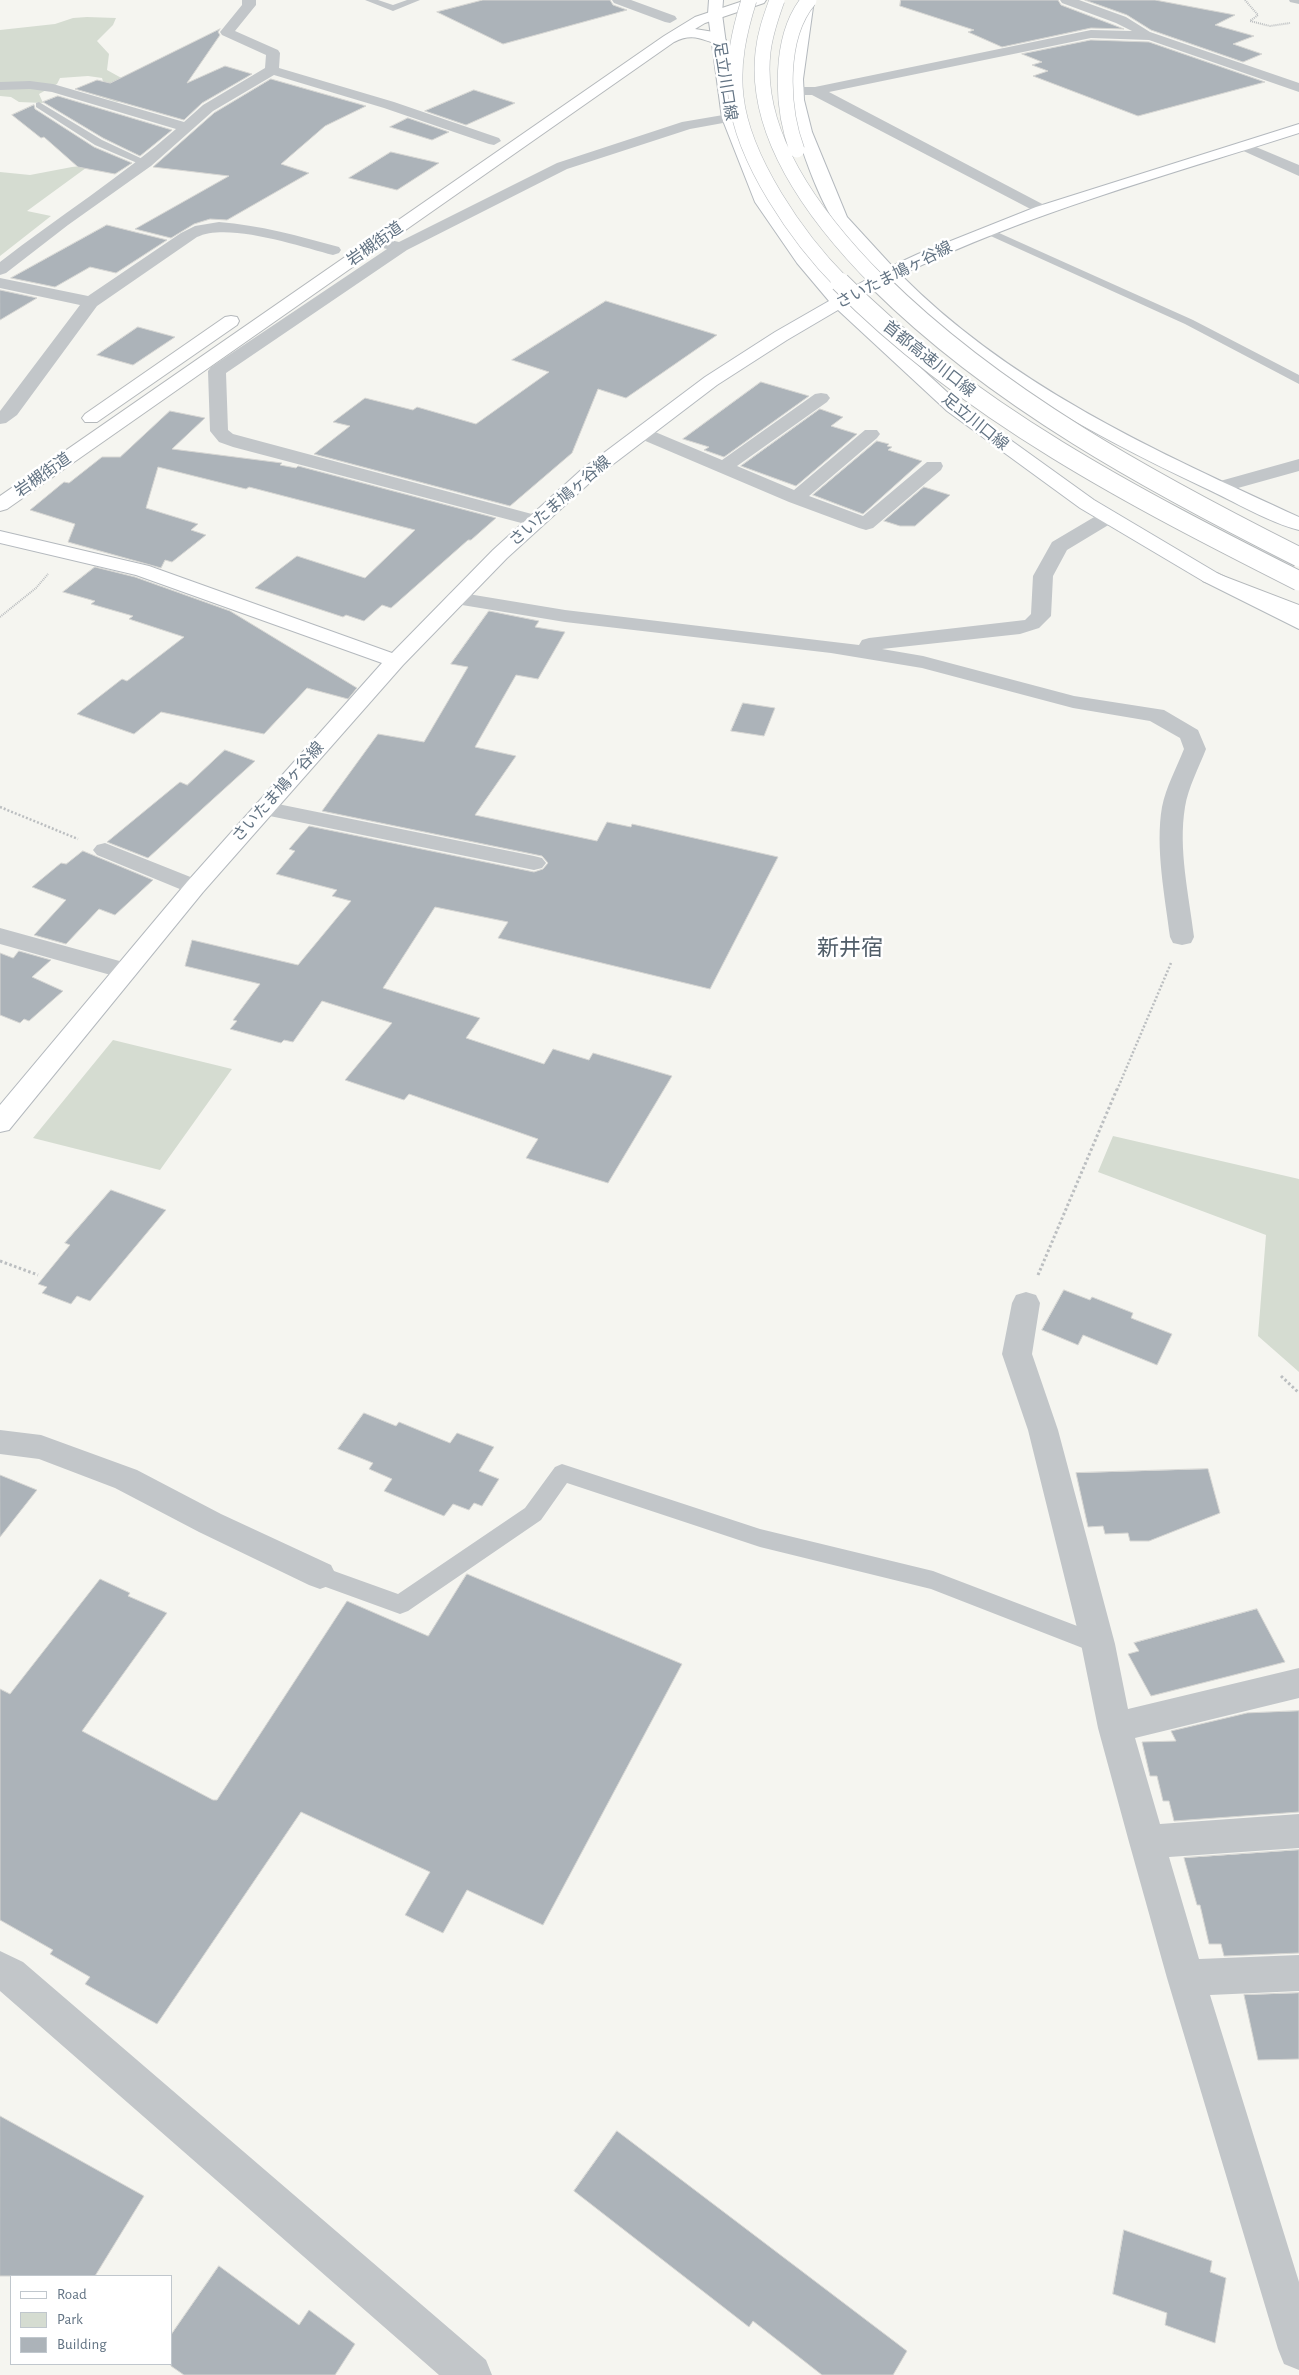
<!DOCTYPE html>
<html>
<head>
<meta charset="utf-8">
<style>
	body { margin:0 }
	#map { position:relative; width:1299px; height:2375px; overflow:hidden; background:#f5f5f0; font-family:"Alegreya Sans",sans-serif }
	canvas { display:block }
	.legend { position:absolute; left:10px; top:2275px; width:162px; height:90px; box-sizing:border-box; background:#fff; border:1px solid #c0c7cd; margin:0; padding:6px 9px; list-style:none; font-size:15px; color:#627383 }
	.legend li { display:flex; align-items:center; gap:10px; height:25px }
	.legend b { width:25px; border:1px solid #c0c7cd }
</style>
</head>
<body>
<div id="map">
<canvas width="1299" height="2375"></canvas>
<ul class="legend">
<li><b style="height:6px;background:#fff"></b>Road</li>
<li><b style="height:14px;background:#d5dcd1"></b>Park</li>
<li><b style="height:14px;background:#acb3b9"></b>Building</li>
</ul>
</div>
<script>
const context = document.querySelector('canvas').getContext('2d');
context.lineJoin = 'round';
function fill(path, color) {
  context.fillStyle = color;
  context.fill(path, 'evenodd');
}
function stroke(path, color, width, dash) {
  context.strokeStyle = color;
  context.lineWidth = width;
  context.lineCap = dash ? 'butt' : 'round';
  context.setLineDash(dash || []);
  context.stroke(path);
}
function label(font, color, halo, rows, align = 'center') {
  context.font = font + ' "Alegreya Sans","Noto Sans JP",sans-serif';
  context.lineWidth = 5;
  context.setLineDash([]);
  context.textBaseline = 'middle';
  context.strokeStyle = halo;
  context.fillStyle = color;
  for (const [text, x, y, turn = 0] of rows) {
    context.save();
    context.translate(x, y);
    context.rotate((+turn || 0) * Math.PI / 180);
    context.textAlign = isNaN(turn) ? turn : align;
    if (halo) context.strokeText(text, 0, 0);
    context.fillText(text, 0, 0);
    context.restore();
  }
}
fill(new Path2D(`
	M87,17L116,18L113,25L97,41L109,54L107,70L125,80L123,99L117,102L89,93L104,85L102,78L88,76L60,78L57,84L39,94L43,103L19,102L11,97L0,96V30L55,24L73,18Z
	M90,165L27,211L51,216L0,256V172L30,175L72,167Z
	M113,1040L232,1069L160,1170L33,1138Z
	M1113,1136L1299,1179V1372L1258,1336L1266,1235L1098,1172Z`), '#d5dcd1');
const building = new Path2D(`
	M483,0H610L613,5L627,10L503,44L437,12Z
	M901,0H1058L1061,5L1124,29L1091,28L1002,47L968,32L974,30L900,6Z
	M1085,0H1155L1235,15L1215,25L1254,36L1233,44L1262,54L1243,62L1151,30L1127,15Z
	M220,29L218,32L220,35L187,83L225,66L252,74L202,103L184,120L75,89L97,80L110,83Z
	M1091,40L1149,42L1265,82L1138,116L1033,76L1048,71L1032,65L1042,62L1022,54Z
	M271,79L366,106L325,126L281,164L309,173L227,220L210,219L194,224L171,238L135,229L229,176L153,167L214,113Z
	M474,90L515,103L466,125L425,111Z
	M58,96L172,130L140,156L103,138L43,102Z
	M34,105L35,109L94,147L132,163L115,174L78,167L44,137L41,138L12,115Z
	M408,118L449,132L432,140L390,127Z
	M391,152L439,163L397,190L349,178Z
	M107,225L167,240L116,273L90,267L55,287L11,278Z
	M0,290L37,298L0,320Z
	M606,301L717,335L626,398L598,389L572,453L510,506L314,454L350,426L333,422L365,398L413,410L417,407L476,424L549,372L512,360Z
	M138,327L175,337L133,365L97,355Z
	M761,382L809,396L724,457L704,450L709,447L683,439Z
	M820,409L843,417L831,426L857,434L796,486L741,466Z
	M170,411L205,418L172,449L282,463L280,465L296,468L298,466L496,518L471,540H468L391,608L382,605L364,621L346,615L343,617L255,588L297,556L365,578L415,530L249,487L246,489L158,467L146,508L198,524L191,530L206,535L172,562L165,560L161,568L68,542L75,524L30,510L64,482L69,483L102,457H120Z
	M877,441L889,444L887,446L892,447L888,450L922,461L863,514L813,495Z
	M924,487L950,495L915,526H900L884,521Z
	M95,567L135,577L230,611L357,688L348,699L307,688L264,734L161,712L134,734L77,714L122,679L127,681L184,637L129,619L133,616L91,604L95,601L63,592Z
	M489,611L539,621L535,627L565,632L538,679L516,675L475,747L516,756L475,815L597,841L607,822L631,827L632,824L778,857L710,989L498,938L508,922L435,907L383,988L480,1018L466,1038L544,1064L553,1049L589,1060L593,1053L672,1076L608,1183L526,1158L538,1139L409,1094L404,1100L345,1080L392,1023L322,1001L293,1042L284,1040L281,1043L230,1029L237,1021L233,1020L260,984L185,966L192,940L298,965L351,901L332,896L337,890L276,874L295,851L289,849L309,826L534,872L543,869L548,863L542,856L322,811L378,734L424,742L468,667L451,664Z
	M743,703L775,708L764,736L731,731Z
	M225,750L255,761L148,858L107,842L180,782L187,785Z
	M83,851L153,880L115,915L99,909L66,944L34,935L66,900L32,887L61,863L66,864Z
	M19,951L51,960L32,977L63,991L29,1021L24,1019L20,1023L0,1015V953L13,958Z
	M111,1190L166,1210L90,1301L77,1296L71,1304L42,1293L47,1287L38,1284L70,1245L65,1243Z
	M1064,1290L1090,1300L1092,1297L1133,1313L1131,1318L1172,1334L1157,1365L1083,1335L1078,1345L1042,1330Z
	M364,1413L396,1426L399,1422L450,1443L457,1433L494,1447L479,1471L499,1479L482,1506L474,1503L469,1510L453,1504L444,1516L384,1491L392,1479L369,1469L373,1463L338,1449Z
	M1208,1469L1220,1513L1149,1541H1130L1128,1533L1105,1534L1103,1526L1088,1527L1076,1473Z
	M0,1475L37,1490L0,1537Z
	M467,1574L682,1664L543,1925L467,1890L443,1933L405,1915L430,1872L301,1812L157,2024L85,1984L90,1977L50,1954L53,1950L0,1920V1689L10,1694L100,1579L130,1593L128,1596L167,1613L82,1731L213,1800H217L347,1601L428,1636Z
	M1257,1609L1285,1662L1151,1696L1128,1654L1139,1651L1134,1643Z
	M1299,1711V1812L1174,1821L1169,1801H1163L1157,1776H1150L1142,1742L1176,1741L1171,1731L1247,1713Z
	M1299,1850V1953L1224,1956L1221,1944H1209L1200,1905H1197L1184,1858Z
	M1299,1993V2059L1258,2060L1244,1995Z
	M0,2116L144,2196L95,2276H0Z
	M617,2131L907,2351L893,2375H822L753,2321L749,2327L574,2191Z
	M1124,2230L1212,2261L1210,2272L1226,2278L1215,2343L1165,2325L1167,2313L1113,2294Z
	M219,2266L299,2325L309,2310L355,2344L335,2375H184L171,2366V2335Z`);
fill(building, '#acb3b9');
stroke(building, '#d6d6d3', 1);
const secondary = new Path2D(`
	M709,0H723L722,14L736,118L771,202L809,257L841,294L880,272C865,257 848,242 836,224C817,197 789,121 789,87C789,58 795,29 800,0H814L803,79L804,100L812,132L847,217L892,266L918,254L1036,207L1299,124V133C1165,176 1027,213 901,275C1012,387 1157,452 1299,517V530C1270,523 1233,501 1205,488C1090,434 978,373 888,281L850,303L959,403L1094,500L1217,573L1299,615V629L1203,581L1080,508L947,411L838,310L787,340L717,385L595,478L507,558L403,665L203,892L9,1130L0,1132V1105L187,882L382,663L136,575L0,543V531L149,566L392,653L493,550L581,470L705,377L775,332L829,301L797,263L755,202L722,118L708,14Z`);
const highway = new Path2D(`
	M746,0H766L764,3L705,23L695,29L714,32L726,40L724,43C709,47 698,29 674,42L7,509L0,511V496L664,36L695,17Z
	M231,316L237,317L239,321L237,325L97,422H85L82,418L85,414L225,317Z
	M1210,571L1299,605V618L1203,581L1200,577L1203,573Z`);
stroke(secondary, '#b4b9be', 2);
stroke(highway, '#b4b8bb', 2);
stroke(new Path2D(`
	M1245,0L1258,15L1250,21L1270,26L1290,23
	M0,617L36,588L48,574`), '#bbbec0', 2, [1, 1]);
stroke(new Path2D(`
	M0,807L78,839
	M1117,1090L1171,963`), '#bbbec0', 2.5, [2, 2]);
stroke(new Path2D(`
	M0,1261L38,1275
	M1038,1275L1117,1089
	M1281,1376L1299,1393`), '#bbbec0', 3, [2.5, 2.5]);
fill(new Path2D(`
	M365,0H378L393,5L407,0H420L393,11Z
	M1289,0H1299V4L1290,2Z
	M39,102L102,140L151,163L146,166L142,165L95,145L36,107V103Z
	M988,228L1193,320L1299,375V384L1185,324L984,233L983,231Z
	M562,1464L760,1529L933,1571L1106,1637L1109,1644L1106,1651L1098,1654L931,1589L760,1547L567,1483L541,1520L408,1611L400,1614L312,1582L309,1575L312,1568L320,1566L398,1594L525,1508L555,1467Z`), '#c2c6c9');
fill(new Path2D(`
	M242,0H256V5L235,31L278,50L280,53L279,68L394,102L499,138L501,141L494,145L489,144L384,108L274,75L213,111L151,166L68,225L6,273L0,275V262C58,217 121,177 176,129L52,92L30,89L0,90V82L30,81L53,84L184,122L203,105L265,68L266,55L222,35L220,32L242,5Z
	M612,0H631L675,16L677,19L670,23L665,22L614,3Z
	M1060,0H1079L1126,17L1150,32L1299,83V92L1149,40L1091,38L829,92L1048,207L1050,210L1048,213L1042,215L812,95H796L789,91L796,87H815L1091,30L1132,31L1116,23L1062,3Z
	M729,114L734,115L736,118L734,121L690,129L567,169L407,250L226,373L228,430L233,434L543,517L546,521L543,525L536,527L529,525L233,447L219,442L210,431L208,371L211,367L387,249L371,245L369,242L371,239L377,237L399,242L557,163L682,122Z
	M1244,142L1299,165V176L1239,149L1237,146L1239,143Z
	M219,222C259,225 299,236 339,247L341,250L339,253L333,255C299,246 228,222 197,237L97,306L17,415L6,423L0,424V411L80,305L0,288V278L88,296L181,233L195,226Z
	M821,393L827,394L830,398L827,402L737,466L794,490L865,430H877L880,434L877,438L809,496L863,516L927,462H941L943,466L941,470L873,528L866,530L859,528L789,502L636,437L633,433L636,429H648L722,460L815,394Z
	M1299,459V471L1220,493L1213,491L1211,487L1213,483Z
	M1108,511L1115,513L1118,517L1115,521L1067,550L1053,576L1051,616L1039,628L1020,634L882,649L923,656L1074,696L1164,710L1198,730L1206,749C1199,767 1188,788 1185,807C1178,849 1189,895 1194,937L1191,943L1182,945L1173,943L1170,937C1165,897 1155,847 1162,807C1166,787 1177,767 1184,749L1180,738L1150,721L1073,708L922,668L831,653L565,622L456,604L449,602L446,598L449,594L456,592L565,610L859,645L862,640L869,638L1025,620L1031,614L1033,576L1052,542L1101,513Z
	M263,801L534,856L542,858L546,863L542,868L534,870L255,813L252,808L255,803Z
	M105,843L203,882L207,887L203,892L195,895L187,892L97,855L93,850L97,845Z
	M0,928L134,965L137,971L134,977L125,979L0,944Z
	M1026,1292L1036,1295L1040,1303L1032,1354L1058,1430L1115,1644L1128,1709L1299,1668V1698L1135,1738L1160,1824L1299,1814V1848L1169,1857L1199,1959L1299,1955V1991L1210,1995L1299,2282V2370L1284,2364L1278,2349L1167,1978L1129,1842L1098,1728L1081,1644L1028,1430L1002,1354L1012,1303L1016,1295Z
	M0,1430L41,1435L137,1470L221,1514L331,1565L336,1575L331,1585L320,1589L309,1585L199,1532L115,1488L39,1459L0,1454Z
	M0,1951L23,1962L486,2360L492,2375H439L0,1991Z`), '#c2c6c9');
fill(secondary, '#fff');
fill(highway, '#fff');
const highwayBridgeFar1 = new Path2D(`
	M749,0C739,32 732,64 736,97C743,160 798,239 842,283
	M777,0C771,17 765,33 763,52C753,140 822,225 880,283
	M797,150C781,107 778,37 809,0`);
const highwayBridge = new Path2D(`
	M840,282C969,413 1137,499 1299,581
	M879,282C997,399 1152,483 1299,557`);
stroke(highwayBridgeFar1, '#b4b8bb', 16, []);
stroke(highwayBridge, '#b4b8bb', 21, []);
stroke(highwayBridgeFar1, '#fff', 15);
stroke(highwayBridge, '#fff', 19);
label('16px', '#627383', '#fff', [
	["足立川口線",725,81,81],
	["岩槻街道",375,244,-35],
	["さいたま鳩ヶ谷線",894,275,-27],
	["首都高速川口線",929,359,38],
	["足立川口線",975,422,39],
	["岩槻街道",43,475,-35],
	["さいたま鳩ヶ谷線",560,501,-41],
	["さいたま鳩ヶ谷線",278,792,-48]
]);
label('22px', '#505d68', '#fff', [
	["新井宿",850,948]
]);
</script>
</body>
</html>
